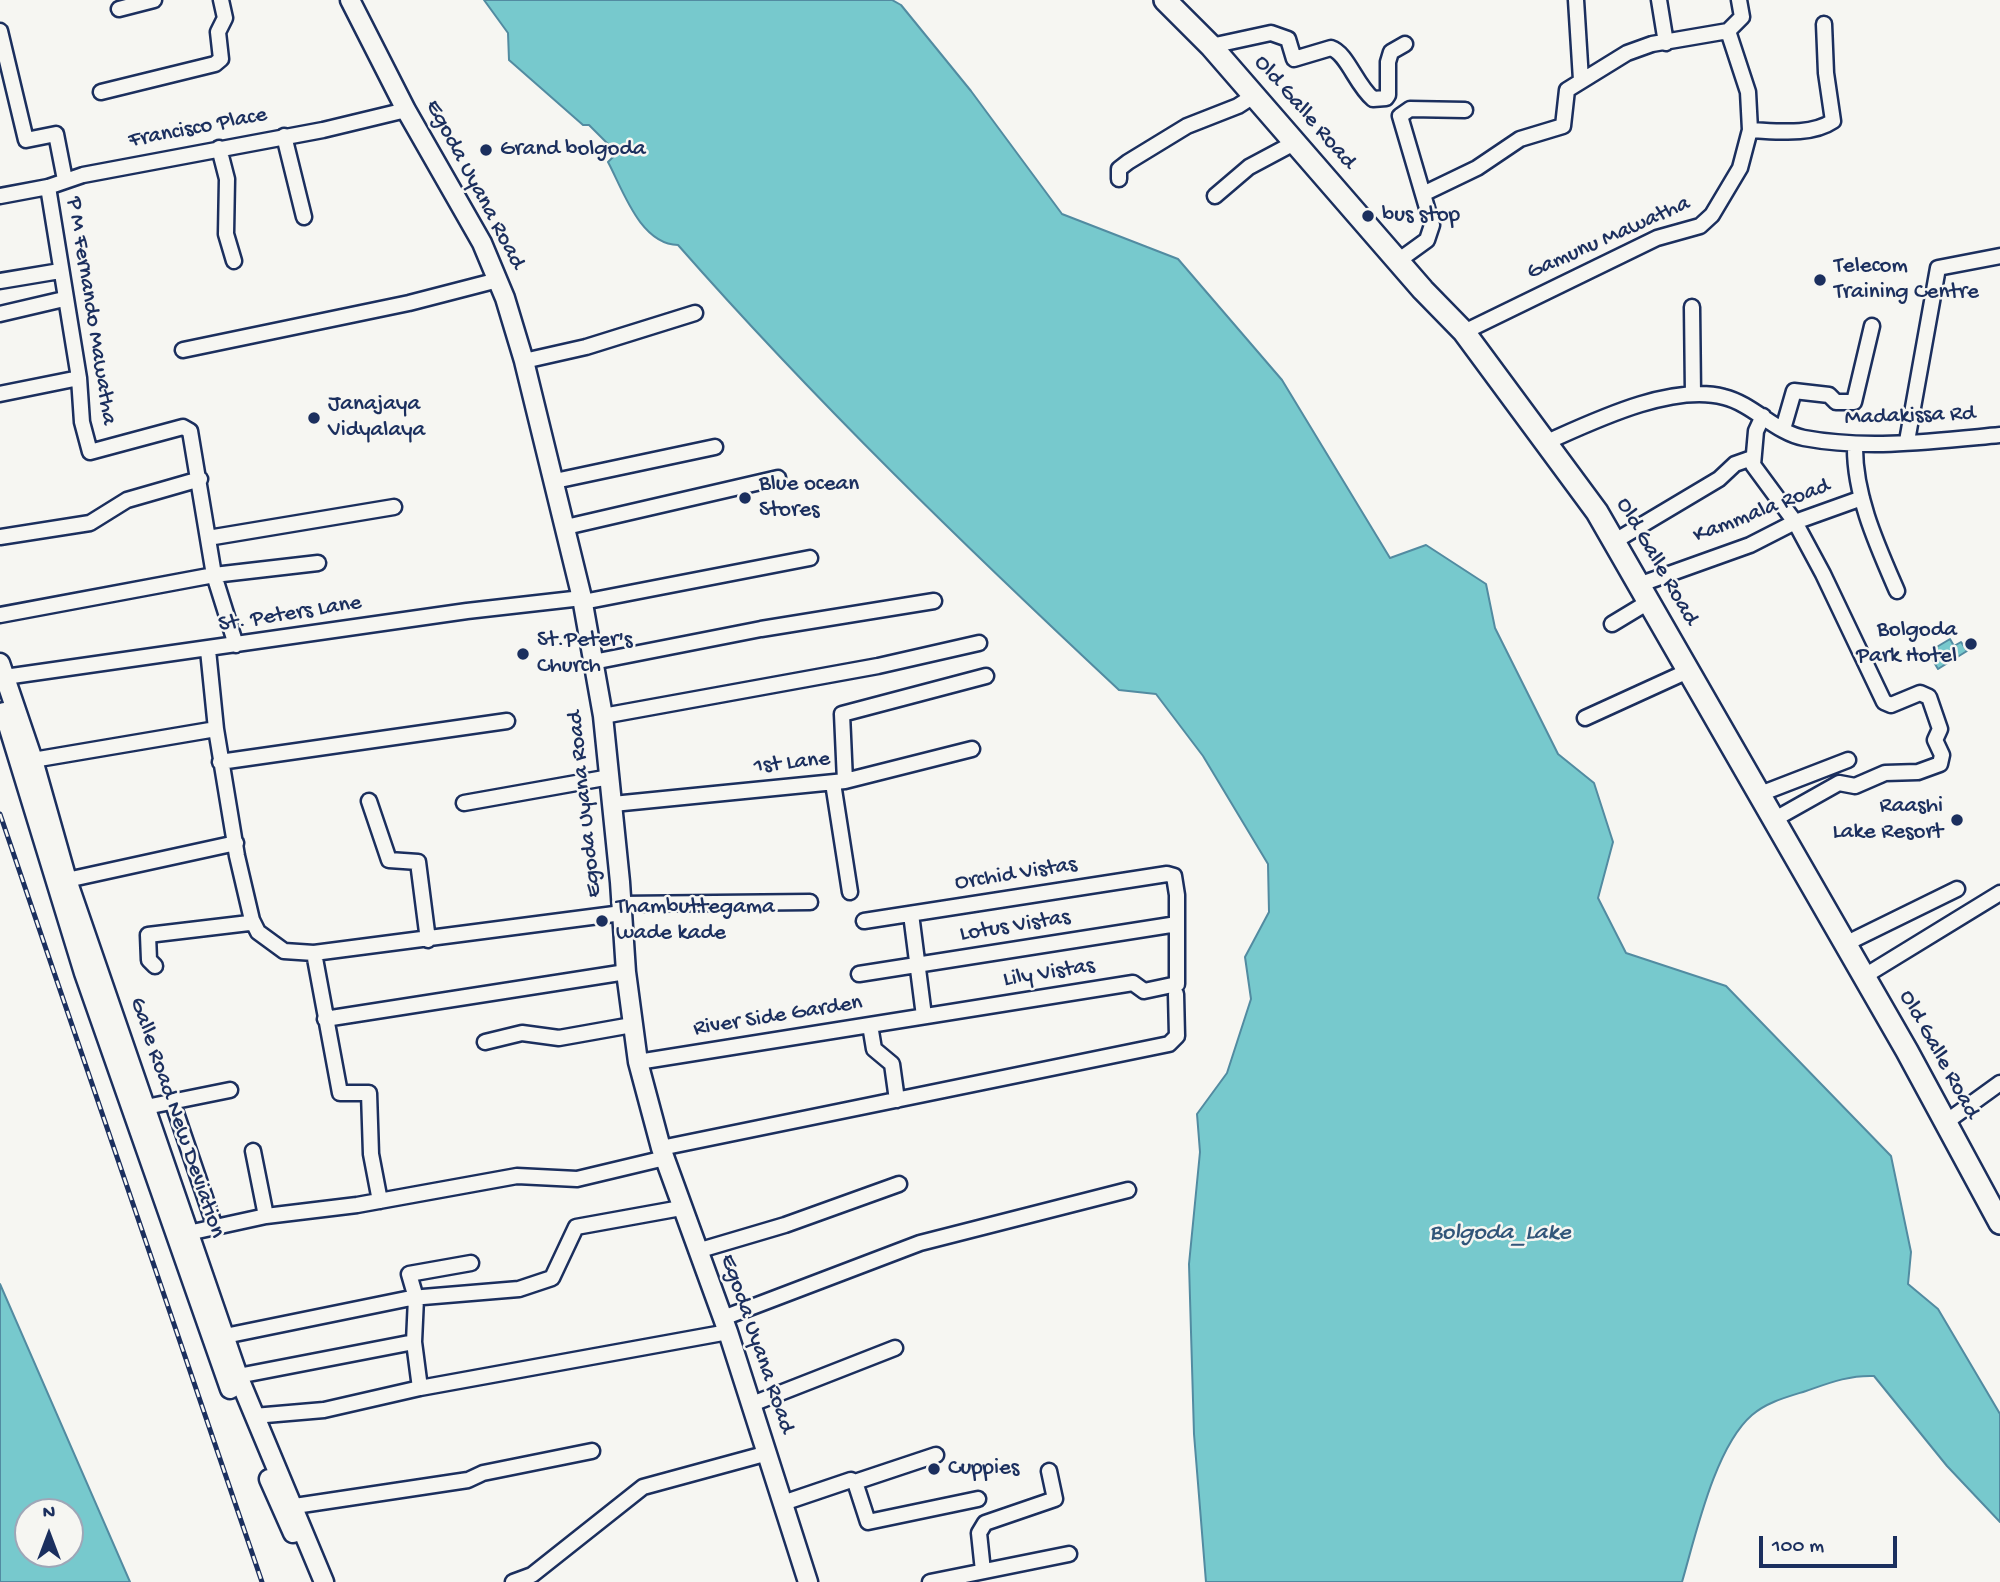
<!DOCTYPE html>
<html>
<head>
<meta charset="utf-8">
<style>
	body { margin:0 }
	#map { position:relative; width:2000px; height:1582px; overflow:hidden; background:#f6f6f2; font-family:"Gochi Hand",sans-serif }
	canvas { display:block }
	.north { position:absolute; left:14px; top:1498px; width:70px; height:70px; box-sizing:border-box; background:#f6f6f2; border:2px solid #9ea6b7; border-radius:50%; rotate:0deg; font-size:19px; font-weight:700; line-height:28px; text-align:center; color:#1b2f5e }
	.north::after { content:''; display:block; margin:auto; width:24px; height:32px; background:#1b2f5e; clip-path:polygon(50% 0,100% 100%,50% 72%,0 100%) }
	.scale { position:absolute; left:1759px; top:1536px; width:138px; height:32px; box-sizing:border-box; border:4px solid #1b2f5e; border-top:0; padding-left:9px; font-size:21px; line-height:24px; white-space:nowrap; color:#1b2f5e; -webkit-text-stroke:5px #f6f6f2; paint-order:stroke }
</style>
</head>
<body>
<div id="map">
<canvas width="2000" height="1582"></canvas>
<div class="north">N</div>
<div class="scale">100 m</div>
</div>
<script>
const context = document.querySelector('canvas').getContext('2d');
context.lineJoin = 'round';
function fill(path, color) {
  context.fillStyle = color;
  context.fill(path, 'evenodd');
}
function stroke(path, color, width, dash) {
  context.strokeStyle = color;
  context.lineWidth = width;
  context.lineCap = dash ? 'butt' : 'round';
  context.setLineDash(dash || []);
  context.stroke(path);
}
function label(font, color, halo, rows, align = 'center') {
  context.font = font + ' "Gochi Hand",sans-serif';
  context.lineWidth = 5;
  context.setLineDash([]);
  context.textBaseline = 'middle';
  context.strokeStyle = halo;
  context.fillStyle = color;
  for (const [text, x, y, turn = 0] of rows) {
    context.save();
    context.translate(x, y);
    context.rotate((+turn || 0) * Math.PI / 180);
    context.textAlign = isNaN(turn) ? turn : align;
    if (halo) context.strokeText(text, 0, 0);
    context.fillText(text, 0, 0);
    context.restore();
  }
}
const water = new Path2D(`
	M484,0H892L901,5L971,91L1062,214L1178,259L1282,380L1390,558L1426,545L1486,584L1495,628L1558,754L1594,783L1613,842L1598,898L1626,953L1726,986L1891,1156L1911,1252L1908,1284L1938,1309L2000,1414V1522L1947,1466L1874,1376C1849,1375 1829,1383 1806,1391C1787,1397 1767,1402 1752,1415C1715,1447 1696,1534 1682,1582H1206L1194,1434L1189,1264L1200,1152L1197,1114L1227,1073L1251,999L1245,957L1269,912L1268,864L1203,756L1156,694L1119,690C966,547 816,402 678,245C640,244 623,190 608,162L617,153L589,125H583L509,60L508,33Z
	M1950,639L1954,646L1961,642L1967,651L1938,669L1932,659L1939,655L1935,648Z
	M0,1284L130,1582H0ZM28,1512H70V1554H28Z`);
fill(water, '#77c9cd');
stroke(water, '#528ba1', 2);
const minor = new Path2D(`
	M1576,0L1581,80
	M1659,0L1666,43
	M119,9L154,0
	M0,31L26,140L56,134L65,180
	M1211,46L1271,33L1288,39L1294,59L1331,48C1347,53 1356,85 1373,99L1386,98L1388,95V62L1391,52L1405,44
	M101,92L215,64L221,59L218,32L225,18L221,0
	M1750,130C1776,131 1811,136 1833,121L1826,73L1824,24
	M284,136L304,217
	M219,148L227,179L226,234L234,261
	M1119,179V169L1128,162L1187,126L1238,106L1255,95
	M48,187L79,378L82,422L90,452L183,427L190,431L214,575L236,645
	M1423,194L1477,168L1520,139L1563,126L1567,90L1627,53L1652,44L1728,31
	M0,196L48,187L83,175L323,130L406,110
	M1215,196L1249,167L1294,143
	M1398,261L1427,240L1432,225L1400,116L1410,109L1465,110
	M0,281L60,271
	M1692,307L1693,394
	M0,314L64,299
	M1464,332L1657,238L1700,226L1712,215L1740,168L1750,130L1748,92L1728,31L1742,17L1739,0
	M183,350L409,303L498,280
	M524,361L586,347L695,313
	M0,394L79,378
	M1763,416L1756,431L1753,465L1795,522L1823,574L1884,702L1891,705L1920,693L1929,697L1940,729L1935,740L1942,755L1940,764L1918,772L1885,773L1855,786L1839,783L1775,819
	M1783,429L1794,391L1829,395L1836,402H1854L1872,326
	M1907,441L1938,268L2000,256
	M1547,442C1594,421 1672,383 1724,397C1753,404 1776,433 1804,438C1868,450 1936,441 2000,435
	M1855,445C1854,495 1877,545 1897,591
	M555,481L715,447
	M566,527L778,478
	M0,537L90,523L127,500L200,479
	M208,538L394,507
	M1615,541L1719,479L1735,464L1752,458
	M1641,584L1750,545L1795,522L1862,498
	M583,602L810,558
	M0,615L214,575L318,563
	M1612,624L1650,601
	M208,650L216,729
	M593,662L761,629L934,601
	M5,677L467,611L582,598
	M603,716L878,666L979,643
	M1585,718L1688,671
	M33,760L216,729L237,856L252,920L258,932L284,951L314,953L340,1093H369L371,1154L380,1201
	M220,762L507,721
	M845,781L842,714L986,676
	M833,783L850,892
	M1760,794L1848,760
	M369,801L389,860L418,862L428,940
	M464,803L610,777
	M613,804L845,781L972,749
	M67,880L236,843
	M621,904L810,902
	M911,914L924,1016
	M1845,944L1957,889
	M314,953L622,913
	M155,966L149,960L148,935L249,923L252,920
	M859,974L1177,924
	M1863,977L2000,893
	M325,1019L626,972
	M870,1025L874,1049L892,1064L897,1100
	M485,1042L522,1033L559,1038L632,1025
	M638,1062L1133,983L1144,991L1177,984V895L1174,876L1167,874L864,921
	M172,1101L215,1227
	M146,1107L230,1090
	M1946,1122L2000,1083
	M661,1148L1169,1044L1177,1036L1176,994
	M253,1151L266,1216
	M179,1235L266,1216L357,1205L517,1176L577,1179L665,1158
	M697,1251L785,1225L899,1184
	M723,1318L920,1243L1128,1190
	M225,1336L411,1298L519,1289L552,1278L576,1227L681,1208
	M238,1376L414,1342
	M420,1388L414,1342L416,1298L409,1274L471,1263
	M752,1404L895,1348
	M254,1416L324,1410L420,1388L728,1332
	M855,1482L936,1455
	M783,1503L851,1480L855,1482L868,1522L978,1499
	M295,1506L468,1480L483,1473L592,1451
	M983,1571L979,1533L985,1523L1055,1499L1049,1471
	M513,1582L532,1575L643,1487L768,1453
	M930,1582L1069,1554`);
const major = new Path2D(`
	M350,0L406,110L482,243L505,298L524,361L582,598L603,716L620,882L626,972L638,1062L661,1148L728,1332L808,1582
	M0,663L33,760L67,880L238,1376L324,1582
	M4,712L84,973L230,1389
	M269,1479L293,1533`);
const highway = new Path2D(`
	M1165,0L1211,46L1423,290L1464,332L1597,512L1907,1051L2000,1223`);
stroke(minor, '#1b2f5e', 19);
stroke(major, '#1b2f5e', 23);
stroke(highway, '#1b2f5e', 26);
stroke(minor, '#f6f6f2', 14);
stroke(major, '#f6f6f2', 18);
stroke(highway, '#f6f6f2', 21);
const rail = new Path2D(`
	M0,814L262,1582`);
stroke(rail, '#1b2f5e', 5);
stroke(rail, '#f6f6f2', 2.5, [8]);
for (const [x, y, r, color] of [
	[486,150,7,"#1b2f5e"],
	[1368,216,7,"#1b2f5e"],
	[1820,280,7,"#1b2f5e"],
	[314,418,7,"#1b2f5e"],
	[745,498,7,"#1b2f5e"],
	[1971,644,7,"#1b2f5e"],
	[523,654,7,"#1b2f5e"],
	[1957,820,7,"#1b2f5e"],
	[602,921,7,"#1b2f5e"],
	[934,1469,7,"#1b2f5e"]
]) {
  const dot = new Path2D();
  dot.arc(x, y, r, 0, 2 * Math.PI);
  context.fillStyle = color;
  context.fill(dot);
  stroke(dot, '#f6f6f2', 2.5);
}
label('23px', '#1b2f5e', '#f6f6f2', [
	["Old Galle Road",1304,113,49],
	["Francisco Place",198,129,-11],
	["Egoda Uyana Road",474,185,62],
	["Gamunu Mawatha",1609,239,-24],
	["P M Fernando Mawatha",90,311,81],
	["Madakissa Rd",1910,417,-2],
	["Kammala Road",1762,512,-21],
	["Old Galle Road",1656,562,60],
	["St. Peters Lane",290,615,-9],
	["1st Lane",792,764,-6],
	["Egoda Uyana Road",586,804,-96],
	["Orchid Vistas",1016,875,-9],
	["Lotus Vistas",1015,927,-9],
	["Lily Vistas",1049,974,-9],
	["River Side Garden",778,1017,-9],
	["Old Galle Road",1938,1055,61],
	["Galle Road New Deviation",176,1118,71],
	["Egoda Uyana Road",756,1344,71]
]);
label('23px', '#1b2f5e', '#f6f6f2', [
	["Grand bolgoda",500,150],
	["bus stop",1382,216],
	["Telecom",1834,267],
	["Training Centre",1834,293],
	["Janajaya",328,405],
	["Vidyalaya",328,431],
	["Blue ocean",759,485],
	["Stores",759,511],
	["Bolgoda",1957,631,"right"],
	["Park Hotel",1957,657,"right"],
	["St.Peter's",537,641],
	["Church",537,667],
	["Raashi",1943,807,"right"],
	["Lake Resort",1943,833,"right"],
	["Thambuttegama",616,908],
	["wade kade",616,934],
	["Cuppies",948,1469]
], 'left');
label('italic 24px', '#32567a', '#f6f6f2', [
	["Bolgoda_Lake",1500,1234]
]);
</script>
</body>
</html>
